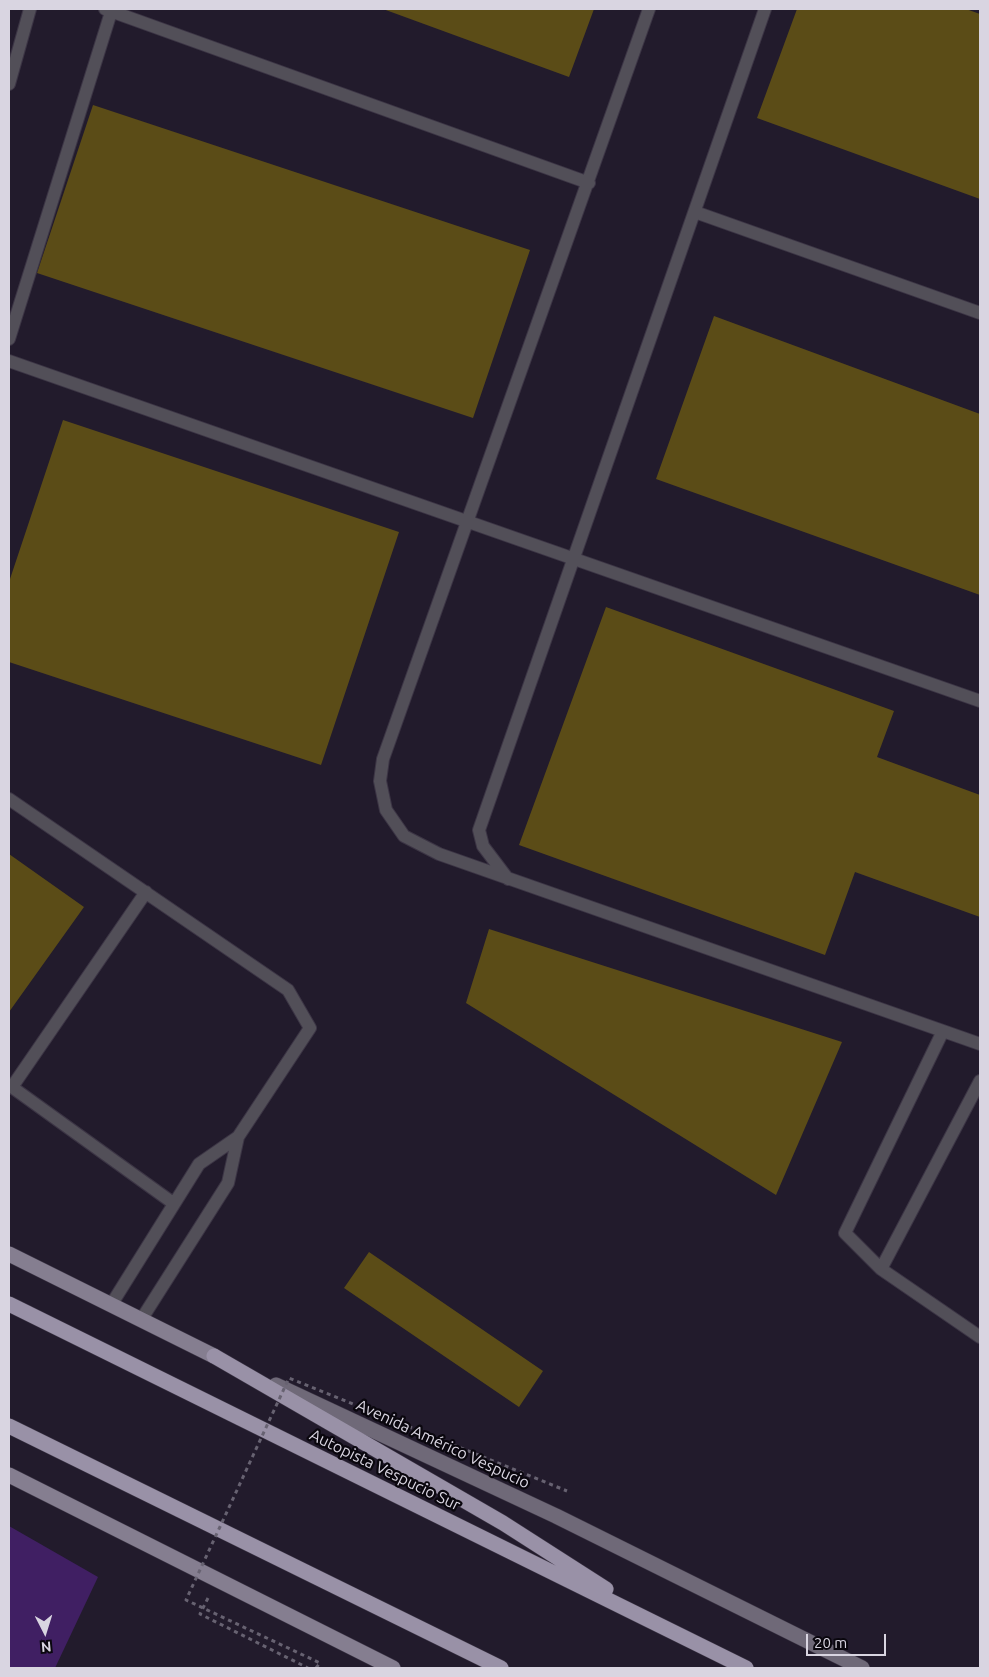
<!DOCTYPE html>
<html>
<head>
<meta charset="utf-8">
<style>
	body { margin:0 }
	#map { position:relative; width:989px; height:1677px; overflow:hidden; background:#221b2c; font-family:Ubuntu,sans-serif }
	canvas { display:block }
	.frame { position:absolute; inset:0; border:10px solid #d9d5e1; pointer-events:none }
	.north { position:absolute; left:20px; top:1607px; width:50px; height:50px; -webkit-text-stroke:4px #0a070e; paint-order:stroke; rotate:175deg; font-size:14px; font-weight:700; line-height:20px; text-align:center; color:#d9d5e1 }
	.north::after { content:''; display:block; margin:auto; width:18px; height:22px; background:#d9d5e1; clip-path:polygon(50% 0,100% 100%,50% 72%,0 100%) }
	.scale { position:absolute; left:806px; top:1634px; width:80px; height:22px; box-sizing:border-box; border:2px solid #d9d5e1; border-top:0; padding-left:6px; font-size:15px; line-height:18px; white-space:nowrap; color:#d9d5e1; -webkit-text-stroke:4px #0a070e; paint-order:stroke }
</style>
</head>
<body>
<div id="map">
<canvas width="989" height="1677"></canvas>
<div class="frame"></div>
<div class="north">N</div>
<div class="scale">20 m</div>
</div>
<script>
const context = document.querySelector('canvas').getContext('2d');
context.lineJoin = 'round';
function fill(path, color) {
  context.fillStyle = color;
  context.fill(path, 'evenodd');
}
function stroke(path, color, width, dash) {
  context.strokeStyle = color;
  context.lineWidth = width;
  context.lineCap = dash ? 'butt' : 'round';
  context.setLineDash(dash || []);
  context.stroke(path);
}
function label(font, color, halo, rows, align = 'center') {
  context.font = font + ' Ubuntu,sans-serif';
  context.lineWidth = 4.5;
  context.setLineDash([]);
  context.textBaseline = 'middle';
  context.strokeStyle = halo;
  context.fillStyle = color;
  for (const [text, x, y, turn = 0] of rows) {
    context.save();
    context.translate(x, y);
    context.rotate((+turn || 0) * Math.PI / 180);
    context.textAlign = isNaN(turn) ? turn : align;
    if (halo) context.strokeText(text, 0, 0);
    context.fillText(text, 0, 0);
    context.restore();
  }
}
fill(new Path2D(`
	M9,1526L98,1577L55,1668H9Z`), '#401f63');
fill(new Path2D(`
	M383,9H594L569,77Z
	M797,9H966L980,14V199L757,118Z
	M93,105L530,250L473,418L37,273Z
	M714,316L980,414V595L656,479Z
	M63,420L399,532L321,765L9,662V582Z
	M606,607L894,711L877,757L980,795V917L855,872L825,955L519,845Z
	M9,854L84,907L9,1012Z
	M489,929L842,1042L776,1195L466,1003Z
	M369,1252L543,1371L519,1407L344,1288Z`), '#5b4c17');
const lane = new Path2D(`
	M105,9L589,183
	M649,9L383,759L380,781L386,810L404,836L439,854L980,1044
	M9,84L30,9
	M695,212L980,313
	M9,339L112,9
	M9,361L980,701
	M9,799L288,990L310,1028L238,1137L228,1183L141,1320
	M508,879L483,846L479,830L765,9
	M943,1031L845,1233L881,1269L980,1337
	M9,1085L173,1203
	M12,1087L146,892
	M881,1269L980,1081
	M111,1305L199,1164L238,1137`);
const secondary = new Path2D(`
	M276,1385L556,1516L862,1668`);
const primary = new Path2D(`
	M9,1254L214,1356
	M9,1475L393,1668`);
const highway = new Path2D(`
	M9,1304L746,1668
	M214,1356L503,1523L606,1589
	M9,1426L501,1668`);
stroke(lane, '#3c3545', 14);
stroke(secondary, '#3c3545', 16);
stroke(primary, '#3c3545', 16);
stroke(highway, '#3c3545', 16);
stroke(new Path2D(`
	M208,1598L200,1614L308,1668`), '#676271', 3, [4, 4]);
stroke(lane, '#524f58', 12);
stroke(secondary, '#6f6978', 15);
stroke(primary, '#857e90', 15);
stroke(highway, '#9991a7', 15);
stroke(new Path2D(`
	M316,1668L320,1663L186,1600L289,1378L567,1491`), '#676271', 3, [4, 4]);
label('16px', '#d9d5e1', '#0a070e', [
	["Avenida Américo Vespucio",443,1444,25],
	["Autopista Vespucio Sur",385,1470,26]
]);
</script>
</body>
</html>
